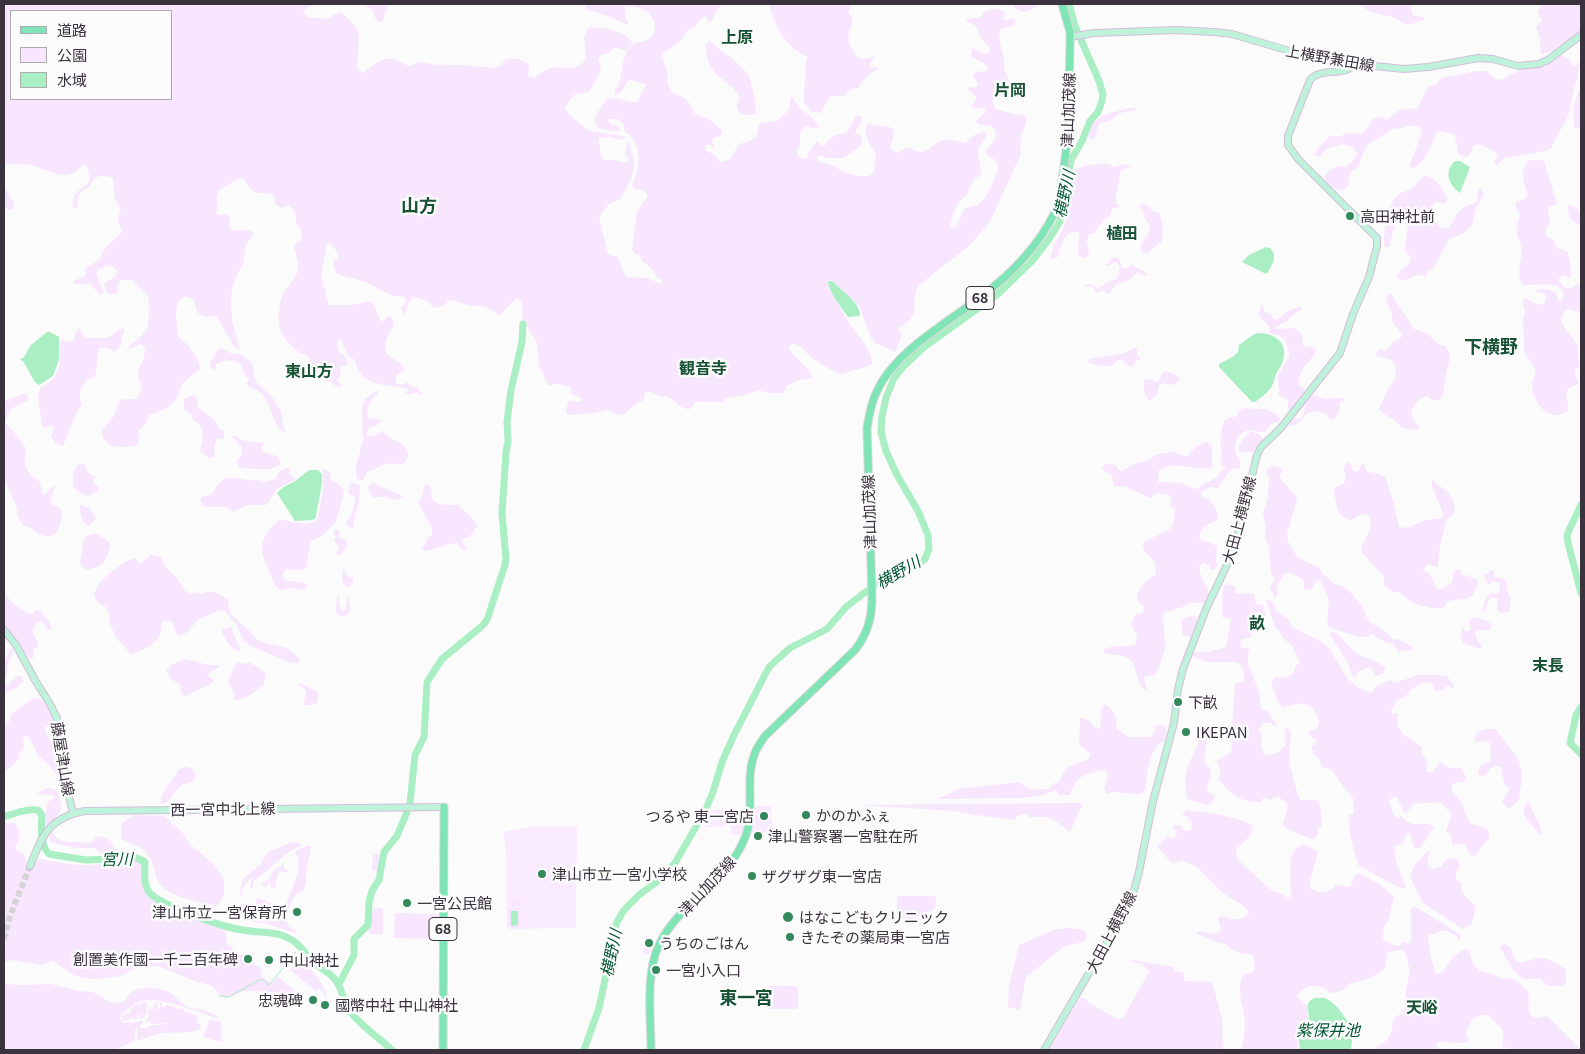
<!DOCTYPE html>
<html>
<head>
<meta charset="utf-8">
<style>
	body { margin:0 }
	#map { position:relative; width:1585px; height:1054px; overflow:hidden; background:#fbfbfb; font-family:Georgia,"Noto Sans JP",serif }
	canvas { display:block }
	.frame { position:absolute; inset:0; border:5px solid #3a323d; pointer-events:none }
	.legend { position:absolute; left:10px; top:10px; width:162px; height:90px; box-sizing:border-box; background:#fbfbfb; border:1px solid #aeabaf; margin:0; padding:6px 9px; list-style:none; font-size:15px; color:#3a323d }
	.legend li { display:flex; align-items:center; gap:10px; height:25px }
	.legend b { width:25px; border:1px solid #aeabaf }
</style>
</head>
<body>
<div id="map">
<canvas width="1585" height="1054"></canvas>
<div class="frame"></div>
<ul class="legend">
<li><b style="height:6px;background:#7fe5b6"></b>道路</li>
<li><b style="height:14px;background:#f8e5fe"></b>公園</li>
<li><b style="height:14px;background:#aaeec4"></b>水域</li>
</ul>
</div>
<script>
const context = document.querySelector('canvas').getContext('2d');
context.lineJoin = 'round';
function fill(path, color) {
  context.fillStyle = color;
  context.fill(path, 'evenodd');
}
function stroke(path, color, width, dash) {
  context.strokeStyle = color;
  context.lineWidth = width;
  context.lineCap = dash ? 'butt' : 'round';
  context.setLineDash(dash || []);
  context.stroke(path);
}
function label(font, color, halo, rows, align = 'center') {
  context.font = font + ' Georgia,"Noto Sans JP",serif';
  context.lineWidth = 5;
  context.setLineDash([]);
  context.textBaseline = 'middle';
  context.strokeStyle = halo;
  context.fillStyle = color;
  for (const [text, x, y, turn = 0] of rows) {
    context.save();
    context.translate(x, y);
    context.rotate((+turn || 0) * Math.PI / 180);
    context.textAlign = isNaN(turn) ? turn : align;
    if (halo) context.strokeText(text, 0, 0);
    context.fillText(text, 0, 0);
    context.restore();
  }
}
fill(new Path2D(`
	M757,806H771L772,833L751,832L753,810Z
	M729,809H741L744,812L745,821L742,834L732,835L731,826L704,827L714,810Z
	M534,826L577,827L576,928L509,929L507,927L506,852L504,832Z
	M644,936H650L655,941L650,954H643Z`), '#faeaff');
fill(new Path2D(`
	M4,4H317L310,6L303,12L307,17L327,19L335,14L341,12C348,18 357,26 359,35L357,67L362,73C372,68 379,57 391,59C398,60 404,65 411,66L419,62L438,65H460L495,68L501,65L506,59C514,58 523,59 529,65L528,76L534,78C538,75 543,71 548,69C563,64 574,75 586,59L584,37L588,28C602,26 624,31 633,42L626,51L615,47L608,53L601,55L598,60L601,69L600,72L589,92L575,94L567,104L565,109L573,118L590,131L624,136L626,139L623,140L608,137L599,138L598,142L600,145L601,157L604,160H615L625,163L628,161L629,159L625,154L627,142H629L634,162V169L631,179L620,200C609,201 605,208 599,218L608,254L612,256H617C622,262 621,272 627,277L648,278L661,284V280L657,277L651,268L641,260L640,255L634,253L632,249L637,213L642,203L647,198V194L643,190L634,189L632,186C639,169 644,143 625,132L623,123L617,119H609L608,122L612,125H616L620,128L619,131C610,132 591,130 596,117C598,110 604,105 606,99C620,96 626,103 637,102L646,85L645,84L631,80L627,82C624,88 623,93 615,95V89L618,88C622,76 621,65 626,53C627,51 631,46 633,44C636,42 641,43 645,41C656,37 658,24 651,16C645,8 635,6 626,6L624,8L626,13L625,16L628,22V25L605,15L588,10L586,8V4H721L711,22H708L707,17L704,16L695,27L686,32L680,42L663,53L662,57L668,73L667,81L670,89L674,94L683,97L688,101L694,113L712,121L722,131L721,136L713,138L712,142L715,150L710,145H706L705,150L715,155L720,162C738,160 731,151 740,144C745,142 751,141 755,138C759,134 757,125 761,123C763,122 774,122 777,121L790,109V98L792,97C795,100 796,104 799,107C806,114 816,118 818,128L816,129L806,126L800,132V145L797,150V155L803,159L807,158L809,152L817,141L821,146H825C829,134 839,136 848,131L856,116H861L862,122L856,129V134L862,137L861,145L844,158H827L819,155L817,158L821,163C831,164 836,167 844,172C852,176 860,176 869,176L874,172L876,155L875,151L869,144L865,130L868,124C875,124 885,128 890,127L893,129V140L890,147L893,151L899,153L905,148H910C925,158 928,147 941,141C948,138 958,141 965,143C972,138 975,132 985,132L987,136C971,153 982,156 981,174L973,181L967,195L958,203L953,214L950,227L952,229C962,222 959,215 965,209C969,206 973,207 977,205C988,200 995,178 998,167L995,160L987,155L986,149C993,144 996,140 996,131L991,126L978,124L976,121L985,113V109L982,107L976,109L971,106L976,100V96L967,89V87L972,88L977,86L978,83L973,76L975,71L979,72L986,71L988,68L985,64L971,56L972,48L983,54L990,52V48C987,45 984,42 982,39C975,29 980,25 966,22L967,19L980,18L985,11L998,8L1005,13L1003,19L1007,20L1012,18L1016,21L1013,26L1000,29C998,41 1002,49 1004,60C1005,64 1004,68 1005,72C1009,83 1017,90 1007,100L1000,96L994,97L992,101L995,109L1017,115L1023,114L1026,117V123L1021,136L1020,156L990,222L969,246L918,286C908,305 925,313 898,328L902,334L896,352L877,344L871,338L860,308L854,301L832,281L828,280C827,289 833,294 837,302C842,309 846,318 851,326C859,337 872,349 872,364C864,369 853,369 843,374C832,371 820,364 811,357C805,352 801,345 792,343L789,347C793,358 807,364 813,378L799,380L786,386V390L783,393H768L758,390L749,394L726,398L723,402H696L690,409C679,409 677,401 668,397C663,394 666,398 660,396C655,395 653,392 648,391L645,393L644,400L635,404L626,413L617,415L612,411L606,410L595,413L570,415L566,413L568,402L570,400L576,402L581,401V398L571,394V388L570,386C565,387 562,384 557,384C553,384 551,386 548,385L539,365L537,343L523,320L522,302L519,301V298C511,301 506,310 499,315L485,306H470L453,300L448,301L443,306L433,308L428,301L413,297L408,303L405,315L401,309L402,307L406,302L405,297L393,296L373,286L366,282L343,276L336,273L333,265L334,260L337,259L338,253L331,244L327,243L321,276L329,305C335,306 355,305 361,303C364,303 366,301 369,301C370,301 371,302 372,303C377,307 377,315 381,321H384L388,316H391L394,323C391,331 380,345 388,355C393,359 400,362 404,368V371C396,374 394,377 397,384L404,385L407,381L408,384C415,387 420,388 422,396L416,392L413,394H405V393L409,391L408,389C391,383 366,389 357,367C356,365 356,362 355,360L348,356L341,340H339L337,345L339,352L344,355L348,363L347,365H342L340,367L341,373L337,380L341,385L340,388C336,387 333,383 328,381C326,373 319,374 313,370L308,356L305,354H301C285,340 277,334 279,312C280,303 281,296 286,289C290,282 297,278 298,269C299,262 295,253 294,246L300,241L302,236L300,228L296,223C296,215 295,210 288,205L281,208L275,204L274,194C255,192 253,196 243,178C234,179 227,187 219,190L216,200L218,206L216,213L218,215L225,214L230,217L229,226L232,230L240,231L249,230L254,234L246,245L243,263L237,275L232,290L231,303L232,321L240,350L234,347L217,317C212,316 206,317 201,315C195,313 197,305 194,301C192,298 187,296 184,297C171,301 178,329 179,338C188,342 201,361 200,370C193,374 187,378 182,385C180,388 180,392 178,396C172,407 160,412 149,415L145,425L139,430V440L137,445L126,447L110,446L103,438L102,430L114,416L120,400C126,398 132,401 138,398L142,388C140,382 137,376 139,369C142,360 147,355 144,346L141,344L129,349L127,348L139,338L148,328L149,305L148,296L132,280H122L118,283L117,294H110L106,292L104,283L115,277L117,271L110,265L99,269L96,273L104,294L102,295L98,293L91,284C85,282 79,286 73,283L75,280L82,278L87,274L84,269L99,260L105,248L122,232C119,224 116,218 121,210L115,199L113,178C109,176 101,175 97,177C91,179 94,179 92,183C85,193 76,189 78,207L75,209L72,205L75,194L88,183L90,178L86,164C80,166 78,171 73,173C59,179 45,168 31,165C22,163 12,165 4,163ZM171,11V99H11V11Z
	M362,4H389L382,22H378C370,11 378,12 362,4Z
	M769,4H852L848,13L852,17C853,23 851,27 849,32C846,42 853,51 858,58L863,59L874,57V59L870,63V66L871,68L877,67L878,68L866,77L858,88L851,89L844,96H831L820,113L812,112L804,103V87L806,77L805,64L807,60V56C786,50 774,23 769,4Z
	M1013,4H1039C1032,12 1018,16 1013,4Z
	M1362,4H1411L1412,14L1415,16L1424,17L1425,18C1421,22 1408,26 1403,23C1399,21 1397,18 1393,17C1382,14 1372,14 1363,7Z
	M1542,4H1581V32L1551,52L1541,54L1540,38L1536,28L1542,19L1537,13Z
	M709,41L715,45L721,51L732,58L749,75L755,100L756,114L744,115L738,111L737,104L740,98C734,85 720,80 712,69C707,62 707,53 705,45Z
	M1561,55L1569,60L1575,67L1581,60V66L1579,69L1568,116L1551,148L1546,151L1504,158L1497,165L1494,161L1497,158L1498,155C1492,150 1483,143 1474,145L1469,156L1465,157L1458,154L1457,144L1455,140L1456,135L1442,131L1436,133C1431,146 1426,162 1412,169L1410,165L1422,132L1419,127L1407,125L1403,128L1392,129L1368,145L1364,151L1358,167L1350,172L1348,180L1350,184L1342,191C1334,188 1325,185 1324,176L1333,168L1339,166L1346,167C1351,162 1357,160 1357,152L1352,147L1341,144C1332,149 1327,146 1320,156H1316L1315,152L1331,135L1338,137L1348,133L1361,134L1367,129L1373,119L1379,117L1387,120L1399,110L1418,108L1428,86L1437,84L1441,78L1477,71H1486L1497,80L1504,79L1512,74L1521,70L1545,67Z
	M1581,76V127L1574,128V104L1581,87Z
	M1130,108H1137L1138,109C1131,112 1123,111 1117,115C1116,116 1115,117 1114,118C1102,126 1098,117 1096,137L1092,140L1088,136C1090,114 1113,113 1130,108Z
	M1530,160H1540L1544,161L1557,204L1549,207C1547,213 1550,218 1550,224L1546,228V235L1555,242L1556,247L1559,249L1565,250L1568,253L1572,275L1569,278L1562,275L1558,280L1564,287L1571,289L1578,283H1581V312L1567,309C1548,328 1585,335 1578,358L1581,366L1575,370V376L1579,383L1569,388L1566,393L1569,410C1549,425 1533,403 1532,384C1532,378 1537,374 1535,369C1533,363 1527,359 1525,353C1524,349 1523,322 1523,318C1524,315 1525,314 1525,311C1524,306 1523,304 1523,300L1526,298L1534,303L1544,305L1546,298L1545,294L1535,291C1541,287 1549,289 1556,293L1558,300L1562,301C1571,278 1534,286 1523,285C1515,273 1523,260 1521,247C1520,241 1516,235 1517,228C1518,217 1524,217 1515,206L1517,201L1523,200L1528,195C1524,182 1518,170 1530,160Z
	M1099,164H1109L1113,167L1123,164L1132,166L1121,170L1116,195V203L1120,206L1112,209L1110,216L1105,219L1094,233L1089,234L1087,241L1089,253L1086,258L1079,256C1076,248 1081,241 1079,232C1064,229 1061,246 1058,257L1051,259C1052,243 1060,239 1064,226C1070,208 1069,190 1071,171L1089,165Z
	M1425,175C1436,178 1444,189 1448,200L1444,204L1436,201L1431,207L1433,217L1442,229L1450,227C1456,217 1460,205 1473,204L1477,201L1478,190L1482,188L1484,195L1476,208L1472,224L1465,233L1449,239L1435,266L1428,271L1426,276C1423,276 1420,275 1417,275C1407,278 1407,283 1396,278L1401,270L1409,265L1411,257L1405,251L1408,225L1404,221H1400L1395,225L1389,247H1385C1382,234 1387,204 1398,195C1402,191 1411,191 1415,186C1419,182 1419,180 1425,175Z
	M4,188L6,190L14,203L13,210H10L5,208Z
	M1145,204L1150,207L1152,211L1159,212L1163,225L1162,241L1148,253L1142,252L1140,249L1144,239L1148,235L1150,227L1149,223C1142,217 1146,217 1143,210L1139,207L1140,205Z
	M1570,205C1582,208 1581,216 1581,226L1570,219L1567,207Z
	M1114,257H1116L1120,261L1122,267L1125,269L1132,265L1143,271L1147,275L1144,276L1138,272L1130,279L1115,285L1110,293L1108,294L1102,290L1098,293L1096,292L1092,286L1086,287L1085,285L1091,284L1098,289L1109,281L1117,279L1120,268L1118,264L1115,262L1109,266L1106,265Z
	M1391,294L1414,329L1426,333L1440,345L1445,346L1449,352L1450,357L1444,384L1443,395L1440,400H1433L1427,396C1419,398 1408,409 1412,418C1414,423 1418,423 1420,428L1414,430L1401,427C1395,418 1386,417 1379,409L1388,389L1395,380L1396,372L1394,363L1390,359L1376,356L1377,352L1380,349L1386,351L1393,342L1401,338L1402,334L1392,321V312L1386,302L1388,295Z
	M1261,305H1263L1265,312L1270,314L1274,320L1279,319C1284,311 1293,308 1302,307V309L1291,316L1286,322L1275,327L1276,329L1295,328L1302,334L1303,345L1306,347L1315,348L1316,351C1311,362 1296,372 1299,385L1304,388C1305,397 1296,404 1290,411L1288,409V400L1279,395L1278,375L1289,356V351L1285,340L1280,336L1270,333L1269,330L1270,327C1261,316 1257,320 1261,305Z
	M80,328L84,338H108L119,329L124,328V333L121,337L122,344L115,352L108,348H100C96,355 98,368 95,377C93,378 90,378 87,380C80,385 78,398 82,405L77,411L63,446L55,443L51,436L54,429L52,425L45,428L42,426L38,398L40,388C43,386 48,384 51,381C61,372 61,357 59,345L63,339L67,342H71L75,338L76,331Z
	M1135,347L1137,349V355L1141,359L1140,361L1136,360L1133,367L1126,364L1123,360H1118C1109,370 1099,366 1088,362L1089,359C1105,356 1121,357 1135,347Z
	M222,348L230,353L242,355L252,363L254,376L257,383L272,397L281,411L283,427L286,432L284,433C271,423 273,406 262,394C259,391 253,389 248,386L247,384L249,379L245,376L241,364C231,359 226,359 216,364V368L214,370L210,367L211,361L214,358L217,350Z
	M1165,371L1177,375L1180,379L1178,382L1170,385L1163,383L1159,385L1157,395L1149,401L1144,392V380L1148,379L1157,382L1160,378L1162,373Z
	M377,390L378,393C371,399 365,408 368,418L382,420L377,425L368,429L366,434L367,436H373L382,431C390,441 408,442 409,456L403,464C396,464 388,462 380,466C375,468 375,471 368,471L363,480H359L356,477V467L363,440L362,409L365,399Z
	M26,393L29,399C16,409 9,404 5,423L12,430L26,448C24,457 23,466 30,474C32,477 37,479 40,482L42,493L45,495L51,488L56,485L51,497V503L54,506L59,507L62,512L60,525L56,533L48,537L39,534L31,528L23,525L19,520L16,506L4,478L5,446L4,445V401Z
	M193,395L196,397L198,408L212,418L217,423L219,429L223,431L225,436L223,439L219,438C213,443 214,449 215,456L210,458L200,452C203,442 207,425 193,421L192,415L184,410V399Z
	M1315,395L1324,399L1345,398V400L1340,402L1339,412L1335,419L1330,420L1326,413C1322,413 1314,410 1310,412C1302,416 1300,425 1290,426V423L1294,419H1299L1304,414L1305,404L1310,396Z
	M1244,408C1259,410 1269,406 1280,418L1279,422C1271,422 1270,426 1265,432C1259,433 1256,430 1250,430C1240,431 1234,440 1235,450C1236,459 1243,456 1240,468L1233,469L1230,471L1218,488L1210,487L1202,491L1201,495C1204,499 1208,498 1211,502C1215,506 1217,512 1218,517L1216,521C1206,524 1202,527 1199,537L1201,540L1211,543L1217,546L1216,561L1217,566L1214,570H1211L1209,565L1204,563L1199,567C1200,577 1206,584 1209,594L1205,603H1191L1183,607L1166,612L1163,614C1163,623 1164,631 1165,639C1166,651 1160,665 1155,675L1146,676L1144,677L1147,690L1145,691C1127,666 1146,656 1105,654L1103,650C1112,644 1126,648 1136,644L1137,634C1130,628 1130,620 1137,613L1141,614L1144,611L1143,606L1137,600C1137,587 1147,581 1156,574L1155,562L1144,551L1143,544L1145,541L1169,530C1174,525 1175,516 1175,509L1169,505L1171,502L1172,498L1169,495L1157,493L1150,498L1125,486H1114L1112,475L1105,472L1102,467L1108,463L1116,466L1120,471L1125,470L1133,464L1148,461L1154,456L1162,453L1173,452L1187,457C1193,450 1198,443 1208,442L1209,445L1212,446V460L1213,466L1210,469L1171,465L1159,470L1158,482L1181,483L1195,489L1199,488L1203,484L1216,478L1225,467L1220,463L1222,454C1219,449 1221,425 1225,420C1228,417 1234,417 1237,416L1240,410Z
	M1252,431L1260,435L1263,439L1256,446L1254,452H1238C1239,443 1245,436 1252,431Z
	M232,436H235L244,441L264,443V445L261,447V450L265,453L277,456L281,463C273,473 253,468 242,468L238,466L237,460L242,454V447Z
	M1348,462L1351,464L1352,470L1358,472L1361,465L1364,464L1366,471L1382,475L1386,479L1394,505L1399,527C1410,530 1416,523 1426,520C1432,519 1437,520 1443,517C1442,504 1432,493 1431,479C1443,489 1458,496 1454,514L1446,520L1439,553L1438,567L1427,564L1426,567L1423,568L1424,571L1430,574L1437,589H1441L1452,583C1454,576 1451,568 1461,570L1463,576L1468,575L1473,579L1476,578L1478,582C1472,606 1462,596 1446,602L1445,606L1442,608H1431L1425,606H1421L1413,603L1400,593L1392,591L1383,585L1385,579L1383,575L1362,553V545L1370,530L1371,522L1369,515C1361,513 1358,516 1352,520C1336,519 1336,502 1334,488L1344,483L1346,479L1344,467Z
	M85,464L88,473L96,477L93,482L99,488L97,492L92,493L89,497L78,491L73,486V473L78,465Z
	M1275,466L1283,470L1279,477L1295,495L1297,500L1287,534L1288,541L1297,557L1319,568L1324,575L1335,584L1342,586L1350,592L1363,607L1366,616L1370,622L1390,635L1392,639L1394,640L1398,639L1412,647V649L1407,651L1402,650L1399,652L1392,643C1385,643 1377,638 1372,634C1362,640 1354,636 1344,632C1339,630 1333,629 1328,626C1326,616 1330,609 1328,600C1328,593 1322,587 1321,580H1318L1310,590L1304,589V581C1299,577 1292,572 1285,573L1276,587L1278,590L1276,599L1274,597L1273,592L1270,589L1271,584L1275,581L1271,573L1269,545L1266,541L1265,534L1266,528L1263,512L1268,497L1269,477L1266,472L1267,469Z
	M287,467L289,468L290,475L296,479L277,489L266,505H248L233,512L226,507H207L202,505L200,500L203,496L211,495L218,484L226,478L242,479L250,481L255,479L266,482L275,479L279,472Z
	M323,468L329,472L331,479L342,487L344,492L336,522L324,534L310,542L307,567L302,570L286,569L282,576L285,580L305,583L308,586L303,590L290,588L280,590C274,585 271,577 269,570C266,564 263,557 262,551C261,537 271,525 282,519C291,523 308,525 317,521C320,505 326,486 322,470Z
	M350,482L359,485C362,500 354,514 353,529L347,525V521C352,515 356,504 355,496L348,494Z
	M373,483L401,495L403,497C391,505 390,493 374,498L371,495L368,487Z
	M428,484L432,489C432,492 430,496 432,498C435,507 450,504 458,505L473,519L477,526L470,536L462,539V542L467,549L464,551L461,549L458,543C445,544 436,550 424,551L422,548L425,545L428,537L432,536C433,520 420,512 418,501C425,497 421,491 425,485Z
	M82,505L90,509L96,518L92,523L88,526C81,520 80,515 80,506Z
	M335,529H337L340,533L339,537L341,539L347,540C347,548 346,551 338,555L336,553L339,547L334,540L336,536L333,533Z
	M96,533C100,537 105,538 109,542C111,546 110,546 109,550C105,564 102,566 87,570L82,567L80,562L84,539L87,536Z
	M151,555L161,557L167,569L178,579L185,591L192,594L197,592L202,594C213,588 219,594 228,600L230,614L251,632L253,636L261,642L286,648L298,657L300,662L298,664L295,662L291,663L249,645L243,640L236,623L230,618L225,611L220,610L199,619L186,633L179,636L176,634L172,622L168,620L163,621C160,626 162,633 159,637C153,645 140,653 131,654L116,638L110,623L109,613L106,607L98,603L94,595C94,595 96,588 97,587C101,579 126,559 135,558L140,564Z
	M343,569L348,576L353,579V583L347,588L342,581Z
	M1490,570L1494,571V577L1504,579L1506,581L1507,591L1511,599L1509,612L1501,613L1497,610V604L1498,600L1496,598H1490L1485,611H1482L1486,598L1490,594L1499,593L1500,583L1493,581L1488,585L1484,576L1485,574H1488Z
	M1225,584L1235,586V593C1242,595 1247,592 1254,594L1256,604L1263,605C1268,618 1265,620 1262,631L1252,632L1250,638L1242,639L1240,644L1241,648H1248L1250,651L1247,654L1248,663L1259,692L1261,709L1267,711L1277,725L1274,726L1271,723H1263L1259,730L1262,735L1261,745L1264,755L1276,754L1285,746V730L1286,726C1294,733 1290,740 1289,748C1288,765 1295,785 1300,800H1317L1319,801L1322,821L1321,827L1317,828L1318,834L1314,839L1308,838L1286,828L1283,825L1288,805L1279,797H1275L1271,800L1267,798L1262,799V802C1240,802 1233,796 1219,780L1221,772L1217,761L1232,751L1231,739C1225,735 1214,733 1207,736L1204,763L1209,766L1211,777L1207,786L1208,792L1213,794L1215,797L1211,803L1207,805L1187,799L1185,778L1188,765L1197,747L1200,729L1204,725L1228,729L1232,727L1235,683L1244,682V669L1237,662H1208L1193,657L1195,652H1209L1226,647L1231,619L1222,617C1224,605 1220,595 1225,584Z
	M4,592C9,601 23,613 33,614L36,610L41,611L51,625L52,630L46,629L44,623L40,621C31,626 32,635 38,642V646L33,650L34,656L31,660C20,649 16,635 4,627Z
	M339,594L340,608L342,611L346,609L347,596H348C350,605 353,612 345,617C331,615 336,604 339,594Z
	M1265,598L1276,605L1275,610L1289,620L1293,628L1322,642L1329,648L1347,678L1357,687L1371,693L1377,686L1390,680L1395,683L1418,675H1439L1447,676L1454,686L1453,690L1450,686H1447C1443,690 1440,691 1435,691L1434,686L1429,682L1422,683L1410,690L1407,695L1397,701L1391,710L1392,714L1396,713L1398,714L1397,725L1403,734L1422,747L1421,753L1427,761V772H1433L1440,762C1443,764 1445,766 1448,767C1459,771 1461,762 1466,778L1464,782H1457L1452,785V792L1462,803L1465,813L1471,824L1483,827L1489,831V838L1475,856L1470,855L1465,844L1452,845L1451,834L1446,831L1452,814L1441,803L1436,802L1414,804L1406,813L1403,811L1397,797L1391,798L1389,801L1393,813L1397,818L1401,816C1405,820 1408,823 1413,824C1422,825 1427,820 1434,828C1428,835 1426,842 1419,848H1414L1410,833H1407C1405,841 1403,844 1395,846C1393,860 1401,874 1406,886L1403,889L1396,886L1358,865C1354,849 1348,832 1349,815L1354,813L1353,806L1354,801L1352,796L1344,788L1332,770L1323,767L1318,758L1313,753L1311,746L1316,744V740L1309,735V731L1315,730L1319,724C1319,718 1316,714 1313,709C1305,699 1294,705 1283,707L1278,702L1271,682L1275,677C1283,679 1295,677 1295,667L1300,662L1292,646L1283,638L1280,632L1275,627Z
	M1195,616L1197,619L1193,635L1190,637L1183,635L1182,632V620L1186,617Z
	M1474,617L1486,620L1492,625L1490,630H1480L1475,632L1478,642L1481,644V649L1463,643L1461,638V629L1463,627L1465,631H1469L1471,628L1469,621Z
	M231,627L241,652C230,650 226,639 221,630Z
	M1334,632C1345,638 1348,648 1357,654C1367,659 1377,661 1386,668L1383,673L1377,676L1374,674L1372,668C1367,667 1360,670 1356,674L1357,678L1352,676L1349,665L1329,633Z
	M13,647L14,650L9,662L6,677L4,678C4,667 4,655 13,647Z
	M184,659C198,661 204,666 218,665L219,667L207,675L214,680V682L186,696L182,695L180,684L171,679L166,671L173,664Z
	M237,662L244,664L249,662L263,671L266,675L264,684L252,694L236,701L233,699L235,694L229,683V679Z
	M17,676H21L24,681C19,687 11,691 4,693V685H8Z
	M298,684H302L317,691L318,694V702L313,705H304C303,700 307,695 306,691C305,688 300,686 298,684Z
	M38,698C49,703 54,716 54,727L46,726L45,730L54,750L58,751C63,760 62,772 62,783L59,784L56,774L48,764L37,754L30,738L27,736H24L23,740L25,747L19,753V759C13,764 10,769 4,772V724L9,722L12,713L33,699Z
	M1104,704C1117,712 1116,715 1117,729L1129,737H1149L1154,734L1156,725H1163L1167,731L1165,741C1163,742 1159,743 1158,745C1150,751 1145,780 1146,789L1141,794L1113,792L1107,794L1104,789L1108,776L1105,770C1086,774 1076,774 1070,795H1059L1057,790L1042,795L1021,798L938,799L959,789L1019,782L1029,789H1049L1054,783H1058C1062,775 1066,767 1075,764C1081,761 1085,762 1090,757V753L1079,745L1080,718C1086,718 1091,722 1094,727L1100,729C1102,719 1099,714 1104,704Z
	M1489,729H1496C1514,758 1528,757 1519,795L1521,798L1509,809L1502,803L1509,789L1504,783L1501,767L1495,766L1490,768L1486,775L1481,776L1478,774L1479,769L1483,764L1490,762L1491,758L1490,743L1485,741L1475,742C1475,731 1479,731 1489,729Z
	M185,767L191,768L196,774C195,776 195,779 193,781C190,784 185,783 182,785C173,791 173,802 161,804C159,792 174,781 178,770Z
	M48,788C61,788 61,800 61,811C59,814 56,816 54,820C48,838 61,843 76,842C81,842 86,843 91,843L96,837L101,836L111,841L113,847L122,852V855C107,858 106,858 95,848H75L51,842C44,830 44,815 48,802L55,797L53,795L39,794L37,793Z
	M1529,802C1532,813 1541,823 1542,834L1540,835C1534,825 1520,818 1525,804Z
	M1081,803L1082,805L1070,832C1055,821 1050,814 1031,818L1025,814L1017,816L1015,820L976,815L954,811L857,805Z
	M1186,810C1206,813 1236,815 1253,826L1252,834L1236,849L1237,859L1271,890L1280,893L1288,898L1291,896C1292,886 1288,860 1293,852C1295,849 1300,846 1303,844L1313,849L1318,852L1310,882V888C1320,894 1328,895 1336,885L1350,887L1355,875L1359,873L1379,884L1394,896L1388,922L1384,926L1383,940L1396,946H1400L1403,942L1408,944L1411,942V909L1413,907H1416L1461,935L1459,942L1457,936C1440,926 1445,932 1428,935L1430,954L1436,974C1445,972 1446,967 1451,960C1455,956 1460,952 1464,949L1469,950L1473,963L1479,971L1492,974L1503,979L1510,978L1517,981L1528,991L1529,1002L1528,1007L1531,1016L1537,1018L1547,1016L1581,1050H1512L1502,1046C1507,1022 1498,1031 1489,1015C1473,1015 1472,1018 1466,1032L1469,1041C1454,1047 1450,1037 1436,1044L1439,1050H1376L1377,1046C1392,1040 1391,1033 1394,1018L1402,1013L1406,1003V990L1410,971L1405,952L1401,950L1388,952C1386,957 1387,963 1385,968C1380,976 1359,982 1350,983C1344,991 1339,992 1330,993C1319,983 1305,983 1297,996L1307,1006L1308,1020L1297,1036L1298,1050H1241C1243,1041 1245,1032 1245,1022C1244,1006 1235,989 1244,974L1253,972L1255,969L1253,955C1242,954 1233,953 1226,944L1218,943L1197,934L1199,931L1216,934L1221,931L1218,918L1222,916C1234,920 1240,922 1249,913L1245,907L1223,893L1197,867L1181,860L1173,864L1157,847L1168,836L1170,839L1176,837L1177,830L1172,828L1175,825L1182,826L1183,830L1191,831L1192,821L1188,820V816L1182,815Z
	M134,815L164,816L182,832L191,845L214,865L222,876L224,882V895L218,905L216,906C198,901 174,899 161,885C157,881 156,876 155,871C148,849 144,849 123,840L121,837L122,823Z
	M7,823H14L19,829V842L16,844L15,848L17,851C26,854 26,858 27,866L32,867L39,859C54,861 68,865 83,865C100,865 122,859 139,862L143,867L145,888L164,905L222,926L225,929L227,944L261,969V976L271,983L278,977L304,998V999L286,1002L276,993L256,991H244L226,998L222,996L212,986L195,981L158,966L141,965L121,976L95,979L83,978L74,975L53,961L40,965L13,960L4,962V950L6,943H4V824Z
	M293,842L303,844C284,852 271,869 254,881L252,890L250,887L252,879H250L243,888L241,896H239L243,879L260,865L268,852Z
	M306,846H309L311,847L306,872V884L303,891C290,894 288,911 287,923L288,926L298,932L295,933L264,923L253,922L242,916L239,910L242,904L244,903L252,905L255,903L257,898C266,900 273,905 282,908L286,906C290,892 303,869 297,855L295,854L296,851Z
	M1430,851L1427,861L1429,867L1434,869L1442,866L1444,862L1449,858L1458,860L1460,867L1456,873V879L1462,884V892L1476,907L1472,924L1463,929L1423,903L1412,881L1410,875L1415,865L1426,852Z
	M373,853L379,854L378,870L372,871Z
	M284,863V868L288,871V873L279,871L275,884L276,888L271,887L270,882L266,887L262,886L261,884C270,881 269,879 273,872C275,869 281,866 284,863Z
	M897,896H936L935,909L912,919L897,923Z
	M512,898H520V927H508V910H512Z
	M383,908V934H370C367,926 372,917 373,909Z
	M395,913L440,914V939L394,938Z
	M1067,928L1084,930L1087,934L1084,942L1065,946L1026,977L1020,1010L1008,1007L1009,986L1019,945L1054,930Z
	M1505,944L1511,948C1516,973 1526,958 1541,958C1549,958 1560,965 1566,970V983L1562,986H1548L1541,979C1536,978 1529,980 1525,979C1515,977 1504,955 1500,946Z
	M298,958H300C309,967 326,985 327,998L320,989L316,991L290,970Z
	M1132,960L1173,967L1174,971L1183,972L1185,981L1212,982L1222,1018L1223,1050H1049L1080,998H1084L1089,1003L1117,1019L1123,1018L1149,972L1151,973L1142,964L1129,961Z
	M4,984L22,985L51,984L78,991L93,992L110,1002L120,1003L126,1000C130,985 154,986 166,991C175,994 180,1003 188,1007C192,1009 195,1008 200,1009C206,1010 212,1014 218,1016L217,1019C200,1012 162,998 145,1000C135,1001 129,1010 122,1014L120,1017L122,1022L126,1023L143,1021V1023L139,1026L141,1028H149V1026L166,1024V1023L151,1024L150,1021L146,1022V1020L149,1018V1013H147L144,1017L139,1019L141,1014L137,1016V1018L134,1020L133,1017L124,1022L122,1017L123,1015L131,1012V1009L135,1005H140V1003H142L143,1001L147,1002L146,1012L149,1011L150,1007L152,1010L154,1005L157,1001L158,1007L157,1009H160V1002L162,1003V1008L167,1005L174,1006L175,1008L184,1009L185,1012L197,1015V1023L201,1025L200,1029C188,1035 177,1031 164,1033C155,1034 145,1038 137,1041V1028L135,1030V1039L133,1042L114,1050H4Z
	M768,986H795L798,987V1007L796,1009H768Z
	M210,1019L221,1022V1042L203,1037Z`), '#f8e5fe');
fill(new Path2D(`
	M1455,161H1460L1470,167L1460,193C1449,185 1443,172 1455,161Z
	M1266,247L1270,248C1278,257 1273,263 1268,272L1266,274L1242,262L1249,255Z
	M828,281H832C841,290 861,303 860,316L848,317C842,308 828,291 828,281Z
	M47,332H50L59,337V360L53,376L39,385L35,382L23,361L20,360L24,357L31,345Z
	M1258,333C1276,333 1290,344 1282,364C1281,367 1277,370 1276,374C1274,379 1274,384 1270,389C1266,394 1260,398 1255,402H1252L1219,367V364L1234,356L1238,352L1239,345L1253,335Z
	M309,470H318L322,474V483L316,516L315,519L312,520L295,521L277,493L285,486L294,482Z
	M511,911H518V925L511,926Z
	M1315,998C1319,998 1323,997 1327,999C1338,1005 1350,1022 1352,1034C1353,1040 1351,1045 1351,1050H1300L1298,1035C1301,1032 1307,1027 1308,1023C1312,1012 1301,1003 1315,998Z`), '#aaeec4');
stroke(new Path2D(`
	M219,996L229,997L259,980H263L269,985L296,952
	M362,1050L363,1049`), '#aaeec4', 1);
stroke(new Path2D(`
	M1581,505L1569,530L1567,536L1568,543L1581,593
	M1581,707L1576,715L1570,743L1581,754
	M410,803L415,755L424,737L427,682L442,659L482,626L487,620L505,565L506,559L502,513L506,452L508,441L507,422L511,390L522,342L523,324
	M4,817C15,813 26,809 38,810L42,815C41,827 40,846 49,854L86,860L137,858L145,862C145,872 143,883 149,892C159,905 225,928 243,930C257,933 271,931 284,936C289,938 294,941 297,944C304,950 309,958 315,964C322,969 334,975 338,984C343,994 345,1005 352,1014C364,1028 379,1038 392,1050
	M354,952V939L368,925L369,902L372,891L379,880L384,852L397,836L407,812
	M339,984L354,955
	M584,1050L599,1008L606,975L610,948L617,922L624,910L639,895L658,881L675,863L705,811L713,792L722,762L734,735L769,667L790,648L827,629L846,607L876,584L917,565L925,559L929,549L928,535L918,511L897,475L886,451L881,432L882,416L886,398L894,378L903,367L923,348L998,294L1032,261L1049,239L1059,223L1063,212L1071,160L1082,141L1090,121L1098,112L1102,101L1103,95L1099,81L1075,26L1069,4`), '#aaeec4', 7);
stroke(new Path2D(`
	M4,939L10,916L30,866`), '#d4d3d5', 6, [6, 3]);
const secondary = new Path2D(`
	M1070,37L1094,33L1176,30L1214,32L1232,34L1293,52L1356,64L1404,69L1428,67L1478,58L1493,59L1518,66L1539,64L1548,60L1581,35
	M4,630L16,645L35,680L50,704L57,718L65,768L66,785L73,813
	M30,866C42,835 50,817 85,811L444,807
	M1044,1050L1123,915L1133,894L1139,872L1153,801L1174,723L1178,689L1183,669L1206,609L1234,550L1257,455L1261,447L1280,429L1340,353L1353,314L1369,277L1377,246V238L1298,159L1288,145V136L1310,80C1322,66 1342,78 1356,64`);
const primary = new Path2D(`
	M443,1050L444,807
	M651,1050C651,1018 645,974 659,945C679,902 730,881 746,835C755,810 745,780 754,756C756,748 761,742 765,736L855,650C868,633 872,617 872,597L867,428C869,415 871,403 877,391C895,351 949,322 982,296C1011,274 1038,246 1054,214C1058,205 1060,194 1061,185C1070,139 1069,91 1070,45V32L1062,4`);
stroke(secondary, '#d3bed9', 8);
stroke(primary, '#d8d6d8', 9);
stroke(secondary, '#bff2da', 6);
stroke(primary, '#7fe5b6', 7);
for (const [x, y, r, color] of [
	[1350,216,5,"#34895b"],
	[1178,702,5,"#34895b"],
	[1186,732,5,"#34895b"],
	[806,815,5,"#34895b"],
	[764,816,5,"#34895b"],
	[758,836,5,"#34895b"],
	[542,874,5,"#34895b"],
	[752,876,5,"#34895b"],
	[407,903,5,"#34895b"],
	[297,912,5,"#34895b"],
	[788,917,6,"#34895b"],
	[790,937,5,"#34895b"],
	[649,943,5,"#34895b"],
	[248,959,5,"#34895b"],
	[269,960,5,"#34895b"],
	[656,970,5,"#34895b"],
	[313,1000,5,"#34895b"],
	[325,1005,5,"#34895b"]
]) {
  const dot = new Path2D();
  dot.arc(x, y, r, 0, 2 * Math.PI);
  context.fillStyle = color;
  context.fill(dot);
  stroke(dot, '#fbfbfb', 2);
}
for (const [x, y, w] of [
	[980,298,28],
	[443,929,28]
]) {
  const box = new Path2D();
  box.roundRect(x - w / 2, y - 11.5, w, 23, 4);
  context.fillStyle = '#fbfbfb';
  context.fill(box);
  stroke(box, '#3a323d', 1);
}
label('bold 14px', '#3a323d', null, [
	["68",980,298],
	["68",443,929]
]);
label('15px', '#3a323d', '#fbfbfb', [
	["上横野兼田線",1330,58,10],
	["津山加茂線",1068,110,-88],
	["津山加茂線",869,512,-92],
	["大田上横野線",1239,520,-75],
	["藤屋津山線",63,759,81],
	["西一宮中北上線",223,809,-1],
	["津山加茂線",707,886,-47],
	["大田上横野線",1111,932,-62]
]);
label('15px', '#3a323d', '#fbfbfb', [
	["高田神社前",1360,216],
	["下畝",1188,702],
	["IKEPAN",1196,732],
	["かのかふぇ",816,815],
	["つるや 東一宮店",754,816,"right"],
	["津山警察署一宮駐在所",768,836],
	["津山市立一宮小学校",552,874],
	["ザグザグ東一宮店",762,876],
	["一宮公民館",417,903],
	["津山市立一宮保育所",287,912,"right"],
	["はなこどもクリニック",799,917],
	["きたぞの薬局東一宮店",800,937],
	["うちのごはん",659,943],
	["創置美作國一千二百年碑",238,959,"right"],
	["中山神社",279,960],
	["一宮小入口",666,970],
	["忠魂碑",303,1000,"right"],
	["國幣中社 中山神社",335,1005]
], 'left');
label('bold 16px', '#175234', '#fbfbfb', [
	["上原",737,37],
	["片岡",1010,90],
	["植田",1122,233],
	["観音寺",703,368],
	["東山方",309,371],
	["畝",1257,623],
	["末長",1548,665],
	["天峪",1422,1007]
]);
label('italic 16px', '#005632', '#fbfbfb', [
	["横野川",1064,194,-78],
	["横野川",898,572,-30],
	["宮川",117,859,-1],
	["横野川",611,953,-78],
	["紫保井池",1328,1030]
]);
label('bold 18px', '#175234', '#fbfbfb', [
	["山方",419,205],
	["下横野",1491,346],
	["東一宮",746,997]
]);
</script>
</body>
</html>
